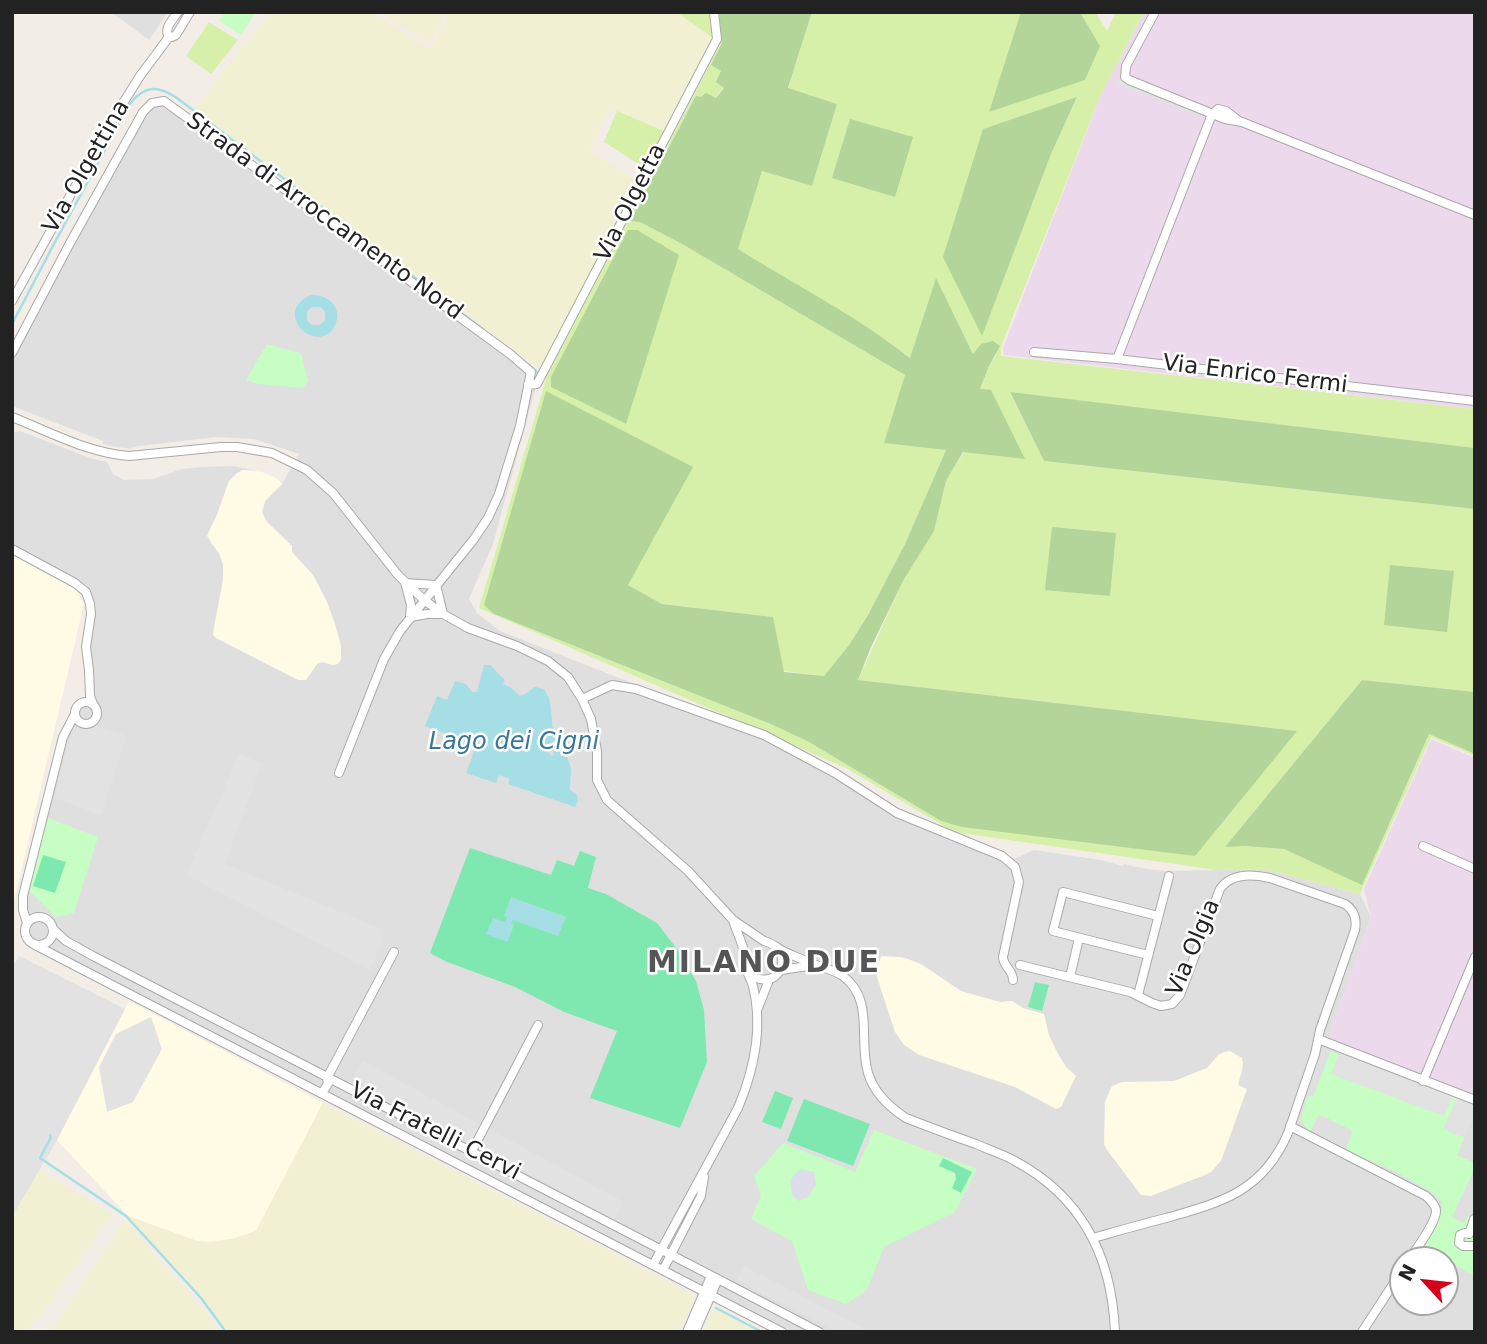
<!DOCTYPE html>
<html>
<head>
<meta charset="utf-8">
<style>
	body { margin:0 }
	#map { position:relative; width:1487px; height:1344px; overflow:hidden; background:#f3ede8; font-family:"DejaVu Sans",sans-serif }
	canvas { display:block }
	.frame { position:absolute; inset:0; border:14px solid #222; pointer-events:none }
	.north { position:absolute; left:1389px; top:1246px; width:70px; height:70px; box-sizing:border-box; background:#fff; border:2px solid #a7a7a7; border-radius:50%; rotate:297deg; font-size:19px; font-weight:700; line-height:28px; text-align:center; color:#222 }
	.north::after { content:''; display:block; margin:auto; width:24px; height:32px; background:#d3001e; clip-path:polygon(50% 0,100% 100%,50% 72%,0 100%) }
</style>
</head>
<body>
<div id="map">
<canvas width="1487" height="1344"></canvas>
<div class="frame"></div>
<div class="north">N</div>
</div>
<script>
const context = document.querySelector('canvas').getContext('2d');
context.lineJoin = 'round';
function fill(path, color) {
  context.fillStyle = color;
  context.fill(path, 'evenodd');
}
function stroke(path, color, width, dash) {
  context.strokeStyle = color;
  context.lineWidth = width;
  context.lineCap = dash ? 'butt' : 'round';
  context.setLineDash(dash || []);
  context.stroke(path);
}
function label(font, color, halo, rows, align = 'center') {
  context.font = font + ' "DejaVu Sans",sans-serif';
  context.lineWidth = 5;
  context.setLineDash([]);
  context.textBaseline = 'middle';
  context.strokeStyle = halo;
  context.fillStyle = color;
  for (const [text, x, y, turn = 0] of rows) {
    context.save();
    context.translate(x, y);
    context.rotate((+turn || 0) * Math.PI / 180);
    context.textAlign = isNaN(turn) ? turn : align;
    if (halo) context.strokeText(text, 0, 0);
    context.fillText(text, 0, 0);
    context.restore();
  }
}
fill(new Path2D(`
	M111,12H168L149,40Z
	M161,103L509,354L538,379L493,544L469,599L477,613L500,631L764,735L897,813L1002,856L1016,858L1034,850L1101,860L1123,866L1124,864L1146,869L1166,871L1265,869L1360,894L1371,917L1327,1042L1475,1100V1332H782L31,943L27,939L24,932L28,915L26,893L64,737L79,706L88,697L89,596L12,548V433L20,431L90,458L107,462L113,474L124,480L153,479L182,469L202,467L234,466L252,470H244L227,486L217,515L208,533L210,542L219,553L223,564V580L213,632L309,676L317,664L322,662L333,665L335,624L326,600L313,575L292,552V546L267,522L262,512L265,501L282,484L299,454L254,439L216,437L132,447L131,449L112,446L103,444V441L12,406V357L71,244L149,108ZM1403,1260H1445V1302H1403Z`), '#e0dfdf');
fill(new Path2D(`
	M1144,12H1475V409L1004,355L1003,348L1101,94Z
	M1431,739L1475,758V1100L1327,1042L1371,917L1364,889Z`), '#ecd9eb');
fill(new Path2D(`
	M243,470L262,472L276,478L282,484L265,501L262,512L264,517L267,522L292,546V552L313,575L326,600L335,624L341,646V660L338,664L333,665L322,662L317,664L306,680H298L216,638L213,635L223,580V564L219,553L207,536L217,515L229,481L237,473Z
	M12,555L75,588L84,604L13,905Z
	M881,956L900,957L908,959L921,964L961,991L1000,1002L1012,1001L1023,1008L1044,1014L1049,1035L1058,1054L1066,1067L1076,1076L1061,1107L1056,1109L1015,1087L919,1055L904,1045L895,1032L877,977V968Z
	M129,1001L323,1103L256,1231L232,1239L208,1242L197,1241L128,1216L57,1140Z
	M1230,1051L1242,1058L1243,1063L1242,1070L1238,1085L1247,1089L1221,1161L1211,1172L1205,1175L1151,1196L1141,1195L1107,1150L1104,1144L1105,1102L1110,1090L1112,1086L1122,1082L1174,1081L1207,1068L1218,1055L1224,1052Z`), '#fffbe4');
fill(new Path2D(`
	M270,12H371L430,49L450,12H711L714,37L666,132L609,109L590,151L637,181L540,369L194,109Z
	M381,12H446L429,44Z
	M323,1103L692,1294L694,1299L680,1332H228L201,1295L128,1216L197,1241L208,1242L232,1239L256,1231Z
	M39,1170L112,1214L40,1317L23,1332H12V1217Z
	M125,1220L214,1323L219,1332L50,1331Z
	M716,1309L759,1332H704L712,1312Z`), '#f2f0d2');
fill(new Path2D(`
	M676,12H719L723,43L711,65L722,71L724,87L650,184L630,221L640,222L682,244L905,375L946,450L905,544L868,615L849,645L824,676L783,671L773,617L662,604L628,585L494,614L773,725L809,742L941,821L1296,731L858,680L903,581L934,531L946,481L964,452L1024,458L980,389L989,366L996,355H974L936,279L911,358L896,347L859,323L737,249L762,171L812,186L837,104L788,89L812,12H1021L990,112L1100,46L1080,12H1095L1107,31L1116,12H1144L1101,94L1001,347V356L1475,409V448L1010,393L1044,461L1475,509V692L1362,680L1226,846H1244L1284,849L1362,884L1429,734L1475,754V756L1431,737L1360,894L1265,869L1216,870L954,832L846,768L479,608L547,376L721,43ZM1077,98L1051,154L982,335L983,129Z
	M209,22L238,40L211,74L186,56Z
	M617,111L666,132L646,169L604,142Z`), '#d6f0aa');
fill(new Path2D(`
	M719,12H812L788,88L837,104L812,186L762,171L738,249C795,285 857,316 910,358L936,278L973,354L981,344L993,341L1000,346L989,366L980,389L991,390L1025,459L963,452L946,481L934,531L903,581L871,647L858,680L1297,731L1195,856L962,827L941,821L809,742L773,725L494,614L484,605L546,391L693,467L628,585L662,604L773,617L784,672L824,676L849,645L868,615L905,544L946,450L884,443L905,375L682,244L640,222L630,221L696,96L701,97L706,93L716,98L724,88L716,82L721,71L711,65L722,43Z
	M1021,12H1080L1100,46L1085,80L989,112Z
	M1077,97L1051,154L982,336L943,257L983,129Z
	M850,119L913,137L895,197L832,178Z
	M628,230H637L679,255L626,424L551,387V377Z
	M1010,392L1475,448V509L1044,461Z
	M1052,527L1116,533L1110,596L1045,590Z
	M1390,565L1454,571L1447,632L1384,625Z
	M1362,680L1475,692V754L1429,734L1362,885L1284,849L1244,846L1225,847Z`), '#b3d599');
fill(new Path2D(`
	M225,12H256L241,35L219,21Z
	M267,344L301,353L308,381L303,388L258,384L246,380Z
	M48,818L98,837L74,913L56,917L29,891Z
	M1331,1051L1339,1054L1332,1074L1444,1116L1453,1095L1457,1097L1444,1128L1455,1134L1465,1137L1457,1155L1475,1163V1168L1452,1217L1464,1223L1468,1216L1475,1220V1276L1422,1247L1442,1209V1202C1430,1185 1368,1160 1346,1149L1352,1134L1351,1130L1319,1114L1310,1132C1296,1120 1303,1111 1308,1096L1313,1097Z
	M874,1130L977,1169L955,1212L884,1247L866,1291L846,1304L808,1290L792,1241L751,1219L761,1195L754,1176L783,1143L855,1172Z`), '#c6fec3');
fill(new Path2D(`
	M470,848L551,875L557,860L574,866L580,851L596,857L588,888L606,894L657,923L680,953L696,981L704,1010L707,1062L680,1128L590,1098L617,1031L564,1012L515,987L447,962L430,953Z
	M43,855L66,862L55,893L33,886Z
	M1035,982L1049,985L1042,1011L1028,1007Z
	M775,1091L793,1098L781,1129L762,1122Z
	M804,1099L870,1124L853,1166L787,1141Z
	M943,1158L972,1172L961,1193L952,1188L956,1179L955,1173L939,1166Z`), '#7fe8b1');
fill(new Path2D(`
	M1117,79L1200,112L1199,116L1115,84Z
	M92,725L127,736L101,815L54,798L74,730L81,726L90,728Z
	M239,754L262,763L225,864L384,930L383,940L370,970L186,875Z
	M19,956L125,1009L57,1140L12,1217V968Z
	M151,1017L162,1049L133,1102L107,1112L99,1067L116,1034Z
	M1339,1054L1453,1095L1444,1116L1331,1074Z
	M363,1061L624,1202L614,1220L353,1079Z
	M1457,1097L1475,1103V1116L1465,1137L1455,1134L1444,1128Z
	M744,1266L871,1332H837L737,1280Z`), '#e2e2e2');
fill(new Path2D(`
	M801,1169L814,1172L816,1184L809,1196L798,1201L792,1195L790,1181L794,1175Z`), '#dcdde9');
fill(new Path2D(`
	M311,295C327,294 342,306 336,323C321,360 269,313 311,295ZM312,307H321L325,312V321L319,325H312L307,321V311Z
	M484,665H490L505,680L503,684L511,688L520,696L525,694L535,687L544,689L549,698L551,709L553,731L556,735L553,744H546L545,746L551,756L554,755L553,749L555,748L565,750L571,769L570,790L577,795L578,801L575,807L508,784L510,779L499,775L496,783L466,773L475,749L481,745V740L479,736L472,735L466,741L425,726L437,696L447,700L455,681L466,684L472,692H477Z
	M511,897L566,917L558,936L513,920L511,924L514,925L508,942L486,934L493,918L505,922L507,917L504,916Z`), '#a5dee4');
stroke(new Path2D(`
	M12,324L55,242L130,104C144,85 158,85 177,98L484,330
	M531,367L538,373
	M50,1135L51,1137L40,1158L126,1216L201,1298L226,1332
	M716,1308L762,1332`), '#a5dee4', 2.5);
const minor = new Path2D(`
	M1155,12L1126,66L1125,77L1129,80L1225,119L1242,122L1475,215
	M169,37C163,28 173,20 178,12
	M1212,114L1218,109L1226,111L1239,121
	M12,301L108,127L140,76L169,37H172L176,35L190,12
	M1034,352L1117,359L1475,401
	M12,353L70,243L143,112L152,103L164,101L510,354L531,372L520,426L499,494L488,518L474,539L400,631L384,659L339,773
	M1117,359L1212,114
	M528,385L537,384L717,39L714,12
	M12,417C50,432 88,453 129,456L221,447H237L272,453L307,470L333,493L398,575L424,600L443,614L468,628L517,646L548,661L568,677L582,699L591,719L597,751V780L607,800L688,871L733,920L764,941C772,943 776,947 783,951C791,955 800,958 808,962C820,967 832,969 843,976C875,1000 858,1040 868,1073C874,1093 889,1107 906,1118C929,1127 953,1136 976,1144C989,1150 1003,1154 1015,1161C1082,1197 1112,1257 1115,1332
	M12,549L75,583L86,592L90,604L91,614L86,647L89,670L90,696L93,704
	M405,583L436,585
	M406,586L411,605L410,617L427,614H443L436,585
	M582,699L612,685L636,689L764,735L835,773L897,813L1002,856L1015,867L1019,882L1003,957C1003,966 1013,970 1013,980
	M75 713a11 11 0 1 1 22 0a11 11 0 1 1-22 0Z
	M1423,846L1475,869
	M25 931a14 14 0 1 1 28 0a14 14 0 1 1-28 0Z
	M27,923L23,910V896L63,737L75,714
	M53,929L66,941L93,956C335,1082 578,1205 819,1332
	M35,945L782,1332
	M1148,955L1053,931L1063,892L1158,916
	M1020,965L1130,992L1152,1003L1161,1006L1172,1004L1180,995L1220,889C1231,873 1252,874 1270,878L1345,904C1354,910 1357,919 1355,930L1320,1030L1315,1054L1288,1133C1263,1191 1223,1202 1166,1218C1142,1224 1118,1231 1093,1238
	M781,970L815,965
	M749,974C770,989 790,971 779,949
	M1070,977L1079,938
	M1138,995L1169,876
	M758,1008L769,980
	M1318,1039L1475,1100
	M1423,1081L1475,957
	M322,1093L328,1084L327,1078L394,952
	M1290,1126L1426,1196C1430,1200 1435,1204 1436,1210C1437,1222 1416,1249 1409,1260
	M472,1151L538,1025
	M1469,1234L1465,1233L1460,1235L1459,1243L1463,1246H1475
	M1469,1234L1474,1219
	M653,1265L738,1108C754,1070 763,1026 753,986C751,979 747,973 745,966C743,961 745,956 744,951C741,940 736,930 733,920
	M663,1270L701,1196L704,1177
	M687,1332L711,1276
	M695,1332L718,1279
	M1362,1332L1403,1269`);
stroke(minor, '#a9a9a9', 10);
stroke(minor, '#fff', 8);
label('23px', '#222', '#fff', [
	["Via Olgettina",87,167,-60],
	["Via Olgetta",631,203,-63],
	["Strada di Arroccamento Nord",324,217,36],
	["Via Enrico Fermi",1255,375,7],
	["Via Olgia",1194,948,-67],
	["Via Fratelli Cervi",435,1132,27]
]);
label('italic 24px', '#39779a', '#fff', [
	["Lago dei Cigni",514,743]
]);
context.letterSpacing = '2px';
label('bold 30px', '#555', '#fff', [
	["MILANO DUE",764,964]
]);
context.letterSpacing = '0px';
</script>
</body>
</html>
